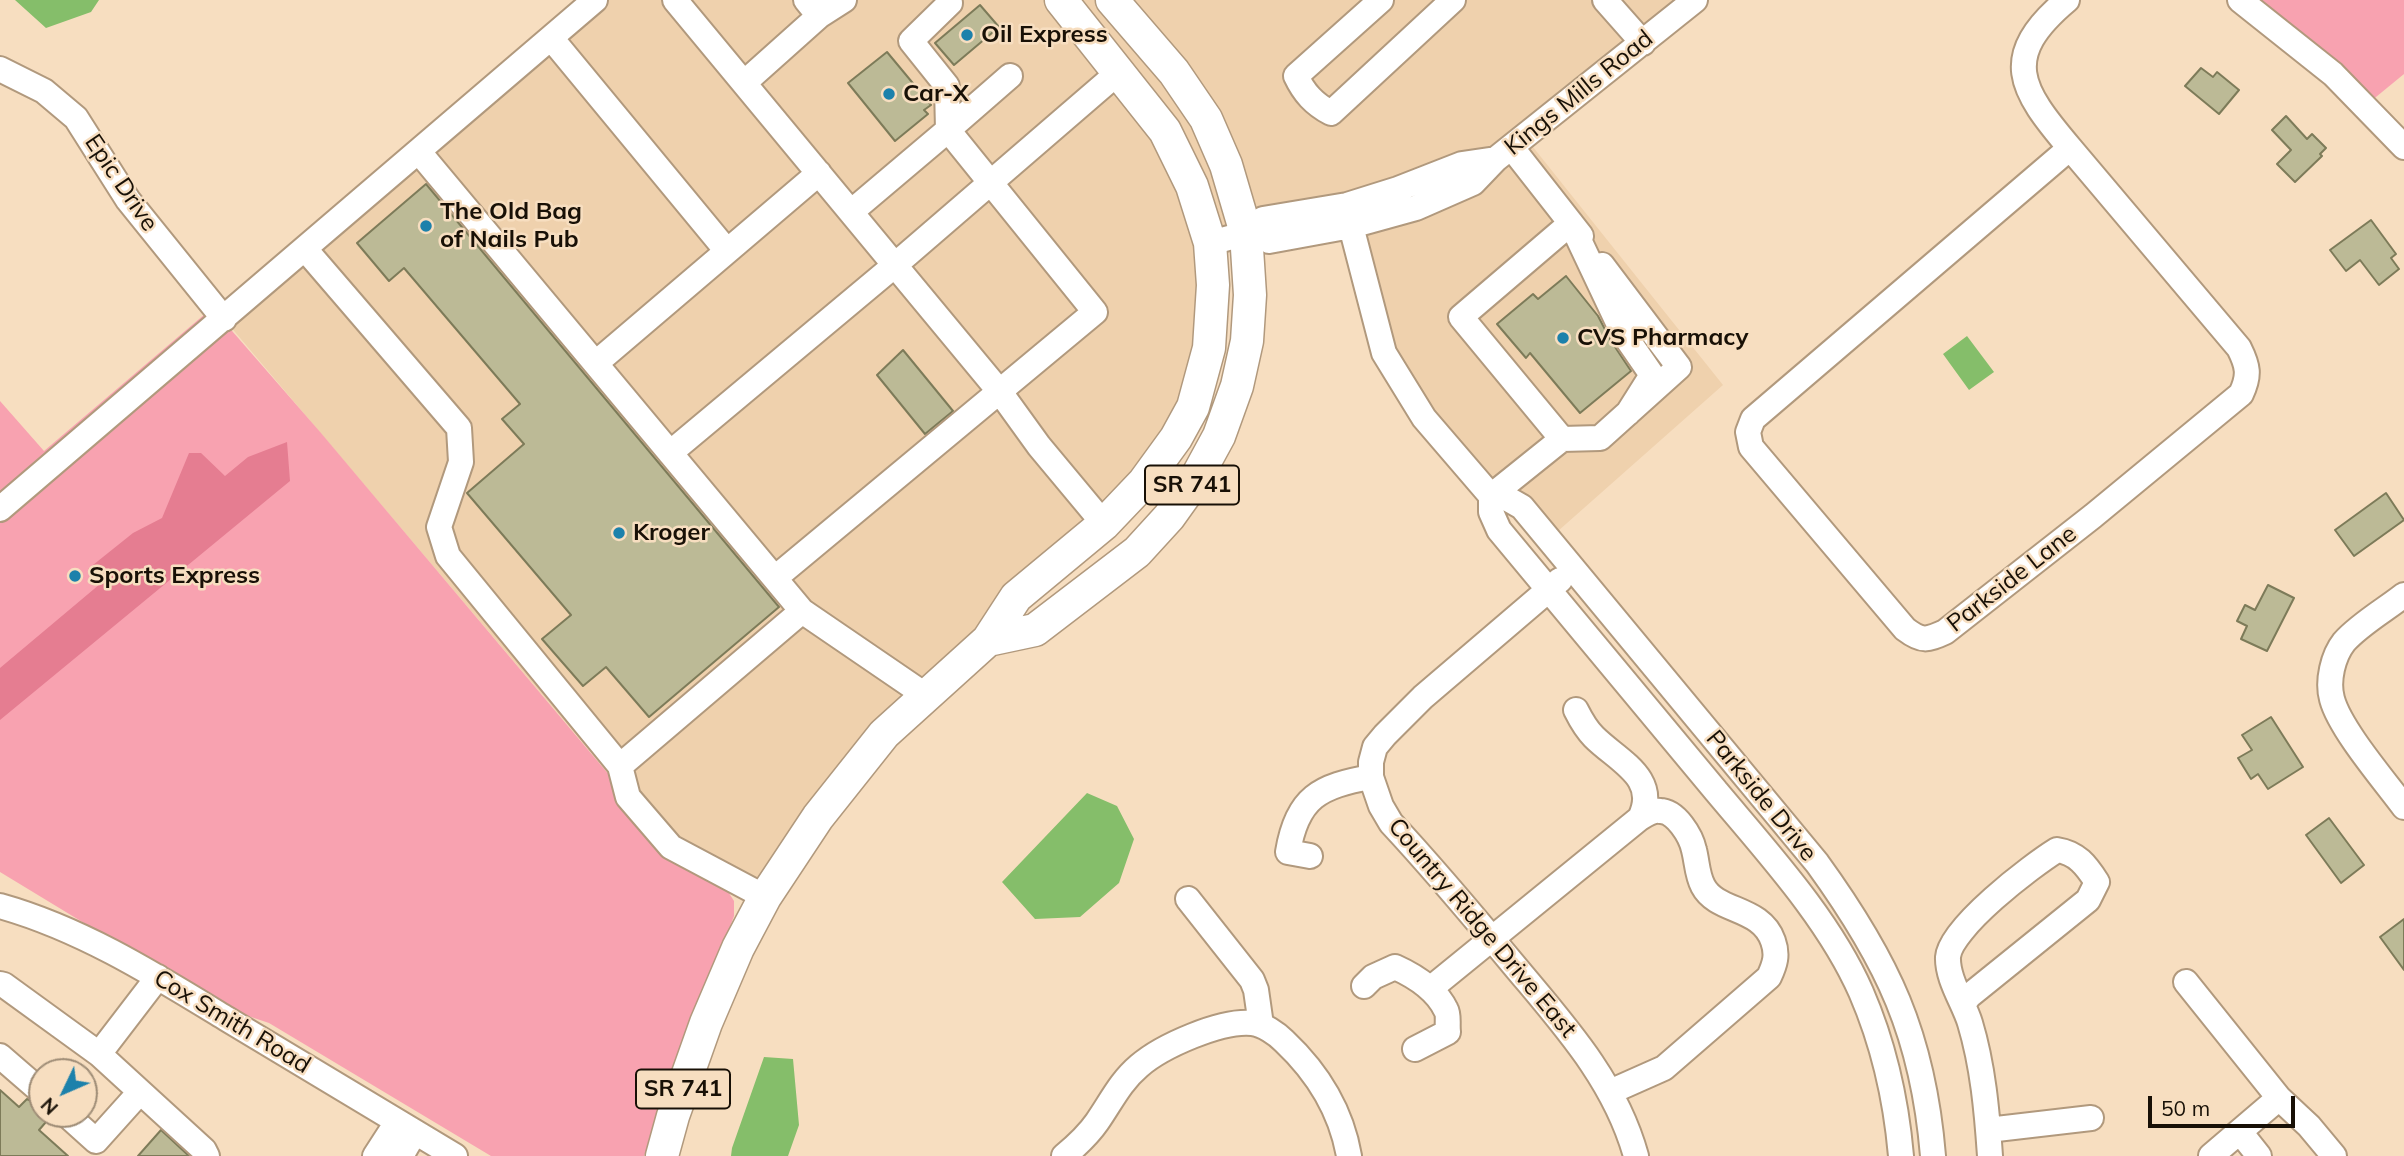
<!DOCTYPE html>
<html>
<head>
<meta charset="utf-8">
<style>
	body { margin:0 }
	#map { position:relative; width:2404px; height:1156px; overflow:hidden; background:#f7dec0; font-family:Mulish,sans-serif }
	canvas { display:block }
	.north { position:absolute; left:28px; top:1058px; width:70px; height:70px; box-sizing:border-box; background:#f7dec0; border:2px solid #9e8c76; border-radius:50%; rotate:226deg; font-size:19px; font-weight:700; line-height:28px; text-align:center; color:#181006 }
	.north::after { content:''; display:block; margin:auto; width:24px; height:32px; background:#1c81ab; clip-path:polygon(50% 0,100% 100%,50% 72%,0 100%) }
	.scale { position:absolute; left:2148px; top:1096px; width:147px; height:32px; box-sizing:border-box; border:4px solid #181006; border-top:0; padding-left:9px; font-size:21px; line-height:24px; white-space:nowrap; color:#181006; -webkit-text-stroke:5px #f7dec0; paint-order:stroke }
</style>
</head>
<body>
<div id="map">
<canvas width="2404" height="1156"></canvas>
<div class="north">N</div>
<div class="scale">50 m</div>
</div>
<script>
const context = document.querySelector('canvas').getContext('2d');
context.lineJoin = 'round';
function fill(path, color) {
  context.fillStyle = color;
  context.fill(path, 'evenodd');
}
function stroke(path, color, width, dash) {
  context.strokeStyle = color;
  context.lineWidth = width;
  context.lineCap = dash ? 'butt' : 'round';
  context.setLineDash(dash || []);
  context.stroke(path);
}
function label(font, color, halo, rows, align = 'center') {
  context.font = font + ' Mulish,sans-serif';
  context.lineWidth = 5;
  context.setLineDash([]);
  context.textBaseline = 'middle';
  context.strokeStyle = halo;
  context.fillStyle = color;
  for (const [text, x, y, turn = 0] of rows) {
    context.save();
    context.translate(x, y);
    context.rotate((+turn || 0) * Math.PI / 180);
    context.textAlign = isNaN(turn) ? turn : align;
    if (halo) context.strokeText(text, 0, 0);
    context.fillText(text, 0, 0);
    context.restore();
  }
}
fill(new Path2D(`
	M595,0H1696L1525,137L1723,385L1549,539L1508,499L1384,353L1351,226L1211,243L1193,407L925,695L765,897L671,847L224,319Z`), '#efd1ad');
fill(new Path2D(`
	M2240,0H2404V74L2365,106Z
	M212,308L321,433L616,783L727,890L734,901V916L644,1156H491L269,1023L224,1008L0,872V401L44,451Z`), '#f8a2b0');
fill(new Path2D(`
	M287,442L290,481L0,720V668L100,584L88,569L133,533L162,518L189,453H201L225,476L248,457Z`), '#e57d91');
fill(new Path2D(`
	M15,0H99L91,12L46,28Z
	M1967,336L1994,372L1969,390L1943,354Z
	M1087,793L1117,806L1134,839L1119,883L1080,917L1035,919L1002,882Z
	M764,1057L793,1059L799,1125L788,1156H731L732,1148Z`), '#85be6a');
const building = new Path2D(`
	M980,5L999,27L954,65L935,43Z
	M887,52L931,105L924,110L928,114L895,141L848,83Z
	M2201,68L2213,77L2217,72L2239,90L2219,114L2185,86Z
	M2286,116L2307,139L2312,134L2326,148L2320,154L2322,156L2295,182L2277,164L2291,150L2272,130Z
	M426,184L779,607L649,717L606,667L583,686L542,639L571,615L467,493L524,444L502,419L520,404L404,268L389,281L357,243Z
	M2371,220L2396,254L2391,258L2399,269L2379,285L2360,260L2346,271L2330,250Z
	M1566,276L1598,316L1611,341L1631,371L1580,413L1530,353L1526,358L1497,324L1533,294L1538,299Z
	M903,350L953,411L925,434L877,375Z
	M2386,493L2404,520L2354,556L2335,530Z
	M2268,585L2294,598L2267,651L2241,639L2247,626L2237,621L2245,605L2255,610Z
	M2271,717L2303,767L2268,789L2258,774L2251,779L2238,758L2252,750L2242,735Z
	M2329,818L2364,865L2341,883L2306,835Z
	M2404,919V970L2380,937Z
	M0,1090L19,1107L27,1099L35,1103L42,1102V1114L52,1115L39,1130L68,1156H0Z
	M161,1130L189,1156H138Z`);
fill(building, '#bcba96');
stroke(building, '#7d7b59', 2);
const minor = new Path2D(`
	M675,0L1000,392L1039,446L1104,524
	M1381,0L1296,76C1304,93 1314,104 1331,113L1453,0
	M1605,0L1643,43
	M2067,0C1999,57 2020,89 2070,148
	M2240,0L2333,74L2404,147
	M819,16L844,0
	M551,38L727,251
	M0,69L44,91L76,118L128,200L224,319
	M744,83L819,16L806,0
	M948,130L947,86L911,41L950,3
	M948,130L1010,76
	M1512,148L1581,236
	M2070,148L2239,348C2248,366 2250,375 2241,394L2093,516L1945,632C1927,640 1922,642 1905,629L1751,447L1748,432L1753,419Z
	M419,152L802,611L925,695
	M1351,226L1384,353L1424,418L1491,496V512L1499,530C1572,617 1644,704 1716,791C1767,852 1829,919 1861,992C1884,1045 1896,1099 1901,1156
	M1255,231L1269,241L1351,226L1416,208L1473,183L1496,159L1695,0
	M1210,243L1255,231L1263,219L1347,205L1398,189L1462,164L1496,159
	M305,249L459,428L461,462L439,527L448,556L620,766L628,797L671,847L765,897
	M596,363L819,173
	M1562,439L1461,317L1571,223L1623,333L1652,375L1628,413
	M670,453L895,265L1120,71
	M1491,496L1508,499L1522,507L1817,863C1888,961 1923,1035 1933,1156
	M1491,496L1562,439L1600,438L1679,367L1602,265
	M0,509L595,0
	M775,578L1095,312L948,130L851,212
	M1560,580L1423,697L1385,735L1375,747L1371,762V777L1381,806L1391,823C1434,869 1474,917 1513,964C1563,1024 1615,1080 1636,1156
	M2404,595C2385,610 2360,624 2344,642C2333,656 2327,681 2332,699C2340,729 2384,780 2404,807
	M620,766L802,611
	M1310,856L1288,852C1297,797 1320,786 1371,777
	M1188,899L1252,980L1256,990L1261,1025
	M0,906C82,929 155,975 227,1019C303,1065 379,1111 455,1156
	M2186,982L2279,1098L2309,1126L2334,1156
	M0,984L4,985L99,1054L204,1150L207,1156
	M1364,986L1373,977L1395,967C1415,976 1436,989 1446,1010C1449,1015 1447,1025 1448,1032L1415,1049
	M1430,989L1640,818C1660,778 1618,761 1594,737C1586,729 1581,720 1576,710
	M1963,1004L1969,996L2088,900L2097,882C2086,865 2077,853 2057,850C2031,866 1950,928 1948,957C1947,979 1964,1003 1970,1023C1983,1066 1987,1112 1990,1156
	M99,1054L158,977
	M0,1056L37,1088
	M1610,1092L1664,1068L1769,977C1775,964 1778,955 1773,941C1761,906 1717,913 1703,886C1697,875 1697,861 1694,850C1691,836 1676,811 1660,811C1653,810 1647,814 1640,818
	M66,1114L96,1141L140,1092
	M1988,1130L2091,1118
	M2240,1132L2259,1156
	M375,1156L397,1122
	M401,1156L415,1132
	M1064,1156C1076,1146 1088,1135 1097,1122C1111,1102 1120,1082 1139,1066C1162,1046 1221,1020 1252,1023C1263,1024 1277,1034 1284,1041C1318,1073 1341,1110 1349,1156
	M2211,1156L2279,1098`);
const major = new Path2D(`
	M988,640L1035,630L1137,552L1169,517L1194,482L1219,436L1237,386L1247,341L1250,295L1246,233L1226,165L1206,119L1174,72L1112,0
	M662,1156L673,1116L706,1023L738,948L765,897L818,817L884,734L988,640L1016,597L1104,524L1144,482L1176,438L1193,407L1209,348L1213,285L1210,243L1192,186L1165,131L1061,0`);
stroke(minor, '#b1997d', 28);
stroke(major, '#b1997d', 35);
stroke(minor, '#fff', 24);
stroke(major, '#fff', 32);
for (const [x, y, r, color] of [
	[967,35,7,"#1c81ab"],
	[889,94,7,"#1c81ab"],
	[426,226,7,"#1c81ab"],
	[1563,338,7,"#1c81ab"],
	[619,533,7,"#1c81ab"],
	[75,576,7,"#1c81ab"]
]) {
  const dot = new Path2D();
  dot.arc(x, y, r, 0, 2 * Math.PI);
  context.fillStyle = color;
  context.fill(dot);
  stroke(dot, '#f7dec0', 2.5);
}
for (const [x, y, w] of [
	[1192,485,94],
	[683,1089,94]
]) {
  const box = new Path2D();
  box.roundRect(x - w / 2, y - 19.5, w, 39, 5);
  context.fillStyle = '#f7dec0';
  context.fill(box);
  stroke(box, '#181006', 2);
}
label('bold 23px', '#181006', null, [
	["SR 741",1192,485],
	["SR 741",683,1089]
]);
label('bold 24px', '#181006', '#f7dec0', [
	["Oil Express",981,35],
	["Car-X",903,94],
	["The Old Bag",440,212],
	["of Nails Pub",440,240],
	["CVS Pharmacy",1577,338],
	["Kroger",633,533],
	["Sports Express",89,576]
], 'left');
label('24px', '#181006', '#f7dec0', [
	["Kings Mills Road",1579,93,-39],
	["Epic Drive",121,183,56],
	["Parkside Lane",2012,579,-38],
	["Parkside Drive",1761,796,51],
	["Country Ridge Drive East",1482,928,50],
	["Cox Smith Road",232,1022,31]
]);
</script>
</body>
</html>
